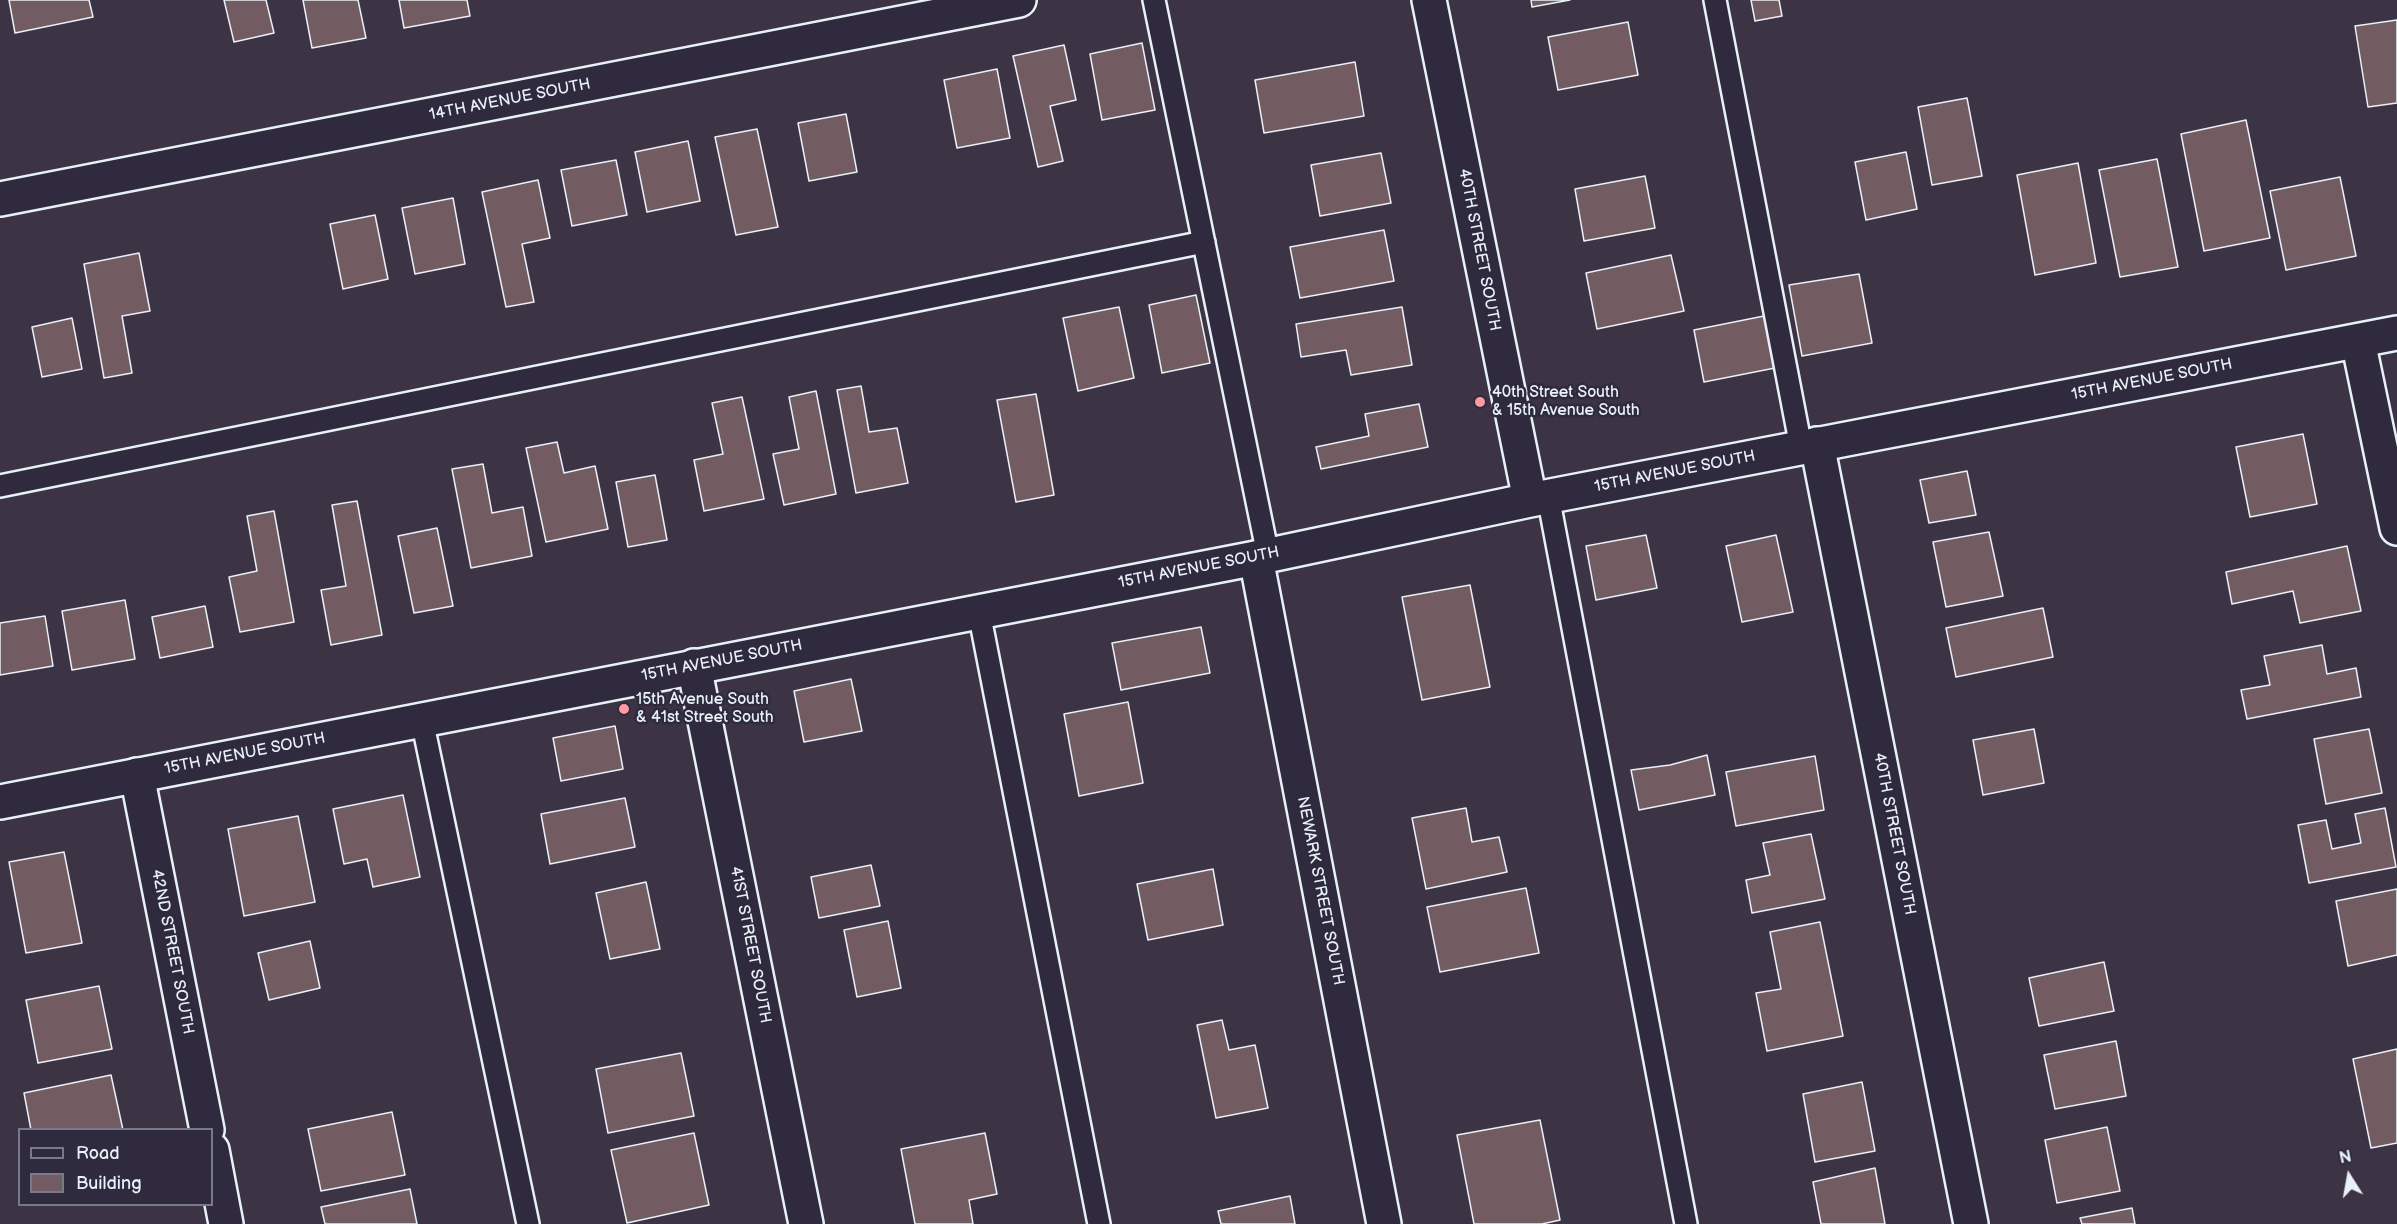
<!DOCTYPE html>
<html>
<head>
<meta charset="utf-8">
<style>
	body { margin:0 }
	#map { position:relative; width:2397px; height:1224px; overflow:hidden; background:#3c3444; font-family:"Balsamiq Sans",sans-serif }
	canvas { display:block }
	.legend { position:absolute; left:18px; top:1128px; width:195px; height:78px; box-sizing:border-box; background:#2f2a3d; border:2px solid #797a88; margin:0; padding:8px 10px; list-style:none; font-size:18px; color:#e8f1f8 }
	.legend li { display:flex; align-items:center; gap:12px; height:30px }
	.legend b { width:30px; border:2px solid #797a88 }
	.north { position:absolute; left:2319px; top:1146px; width:60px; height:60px; -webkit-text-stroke:4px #2f2a3d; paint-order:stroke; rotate:349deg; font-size:16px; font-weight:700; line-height:24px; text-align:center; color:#e8f1f8 }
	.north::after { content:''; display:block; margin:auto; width:21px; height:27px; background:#e8f1f8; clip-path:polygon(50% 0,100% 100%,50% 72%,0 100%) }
</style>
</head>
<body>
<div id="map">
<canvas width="2397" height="1224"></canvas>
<ul class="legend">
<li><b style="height:8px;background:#2f2a3d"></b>Road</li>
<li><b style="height:16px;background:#725c61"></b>Building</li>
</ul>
<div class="north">N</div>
</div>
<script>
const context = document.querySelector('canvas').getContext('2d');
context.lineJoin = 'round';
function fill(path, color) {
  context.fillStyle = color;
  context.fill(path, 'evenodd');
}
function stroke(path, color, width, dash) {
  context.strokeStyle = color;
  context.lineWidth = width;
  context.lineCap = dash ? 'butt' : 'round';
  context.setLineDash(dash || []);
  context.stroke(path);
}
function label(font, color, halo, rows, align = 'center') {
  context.font = font + ' "Balsamiq Sans",sans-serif';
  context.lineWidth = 5;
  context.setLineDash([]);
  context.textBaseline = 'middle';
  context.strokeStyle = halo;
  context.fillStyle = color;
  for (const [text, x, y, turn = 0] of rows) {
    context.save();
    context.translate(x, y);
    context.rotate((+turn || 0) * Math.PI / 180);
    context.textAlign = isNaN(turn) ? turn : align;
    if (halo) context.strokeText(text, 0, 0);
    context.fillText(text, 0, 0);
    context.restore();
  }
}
const building = new Path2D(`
	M9,0H89L93,17L15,33Z
	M224,0H266L274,33L234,42Z
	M303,0H358L366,38L312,48Z
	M399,0H467L470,16L404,28Z
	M1531,0H1570L1532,7Z
	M1751,0H1779L1782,16L1755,21Z
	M2397,20V103L2368,107L2355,26Z
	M1628,22L1638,75L1558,90L1548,37Z
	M1142,43L1155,110L1102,120L1090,54Z
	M1064,45L1076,100L1050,106L1063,161L1038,167L1013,56Z
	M1355,62L1364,116L1264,133L1255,80Z
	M997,69L1010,138L957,148L944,80Z
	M1967,98L1982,176L1932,185L1918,107Z
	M846,114L857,172L809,181L798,123Z
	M2246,120L2270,238L2204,251L2181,134Z
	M757,129L778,227L736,235L715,137Z
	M688,141L700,201L647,212L635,152Z
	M1906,152L1917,209L1866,220L1855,162Z
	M1381,153L1391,203L1320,216L1311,165Z
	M2157,159L2178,267L2120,277L2099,170Z
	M616,160L627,215L572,226L561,170Z
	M2078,163L2096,263L2035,275L2017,175Z
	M1645,176L1655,228L1584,241L1575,189Z
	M2340,177L2356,256L2286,270L2270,191Z
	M538,180L550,238L522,244L534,302L506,307L482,192Z
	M453,198L465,264L415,274L402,208Z
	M375,215L388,279L343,289L330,224Z
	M1384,230L1394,281L1300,298L1290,247Z
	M139,253L150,311L122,316L132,373L104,378L84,264Z
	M1671,255L1684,311L1597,329L1586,273Z
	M1859,274L1872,343L1802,356L1789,285Z
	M1196,295L1210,363L1162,373L1149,305Z
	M1119,307L1134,378L1078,391L1063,318Z
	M1402,307L1412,365L1351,375L1346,350L1301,357L1296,324Z
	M1769,315L1780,367L1704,382L1694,330Z
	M72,318L82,369L42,377L32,327Z
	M861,386L869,432L897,428L908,483L856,493L837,390Z
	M816,391L836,494L784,505L773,454L799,449L789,397Z
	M1036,394L1054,495L1016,502L997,400Z
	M742,397L764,499L704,511L694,460L723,454L712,403Z
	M1419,404L1428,447L1321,469L1316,447L1369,436L1365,414Z
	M2303,434L2317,504L2250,517L2236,447Z
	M557,442L564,473L595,466L608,529L546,542L526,448Z
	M483,464L492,513L523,507L532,556L471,568L452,469Z
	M1967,471L1976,515L1929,523L1920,480Z
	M655,475L667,540L628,547L616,482Z
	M357,501L382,635L331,645L321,590L346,586L332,505Z
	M274,511L294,622L240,632L229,577L257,571L247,516Z
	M437,528L453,606L414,613L398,536Z
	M1989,532L2003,596L1946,607L1933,542Z
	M1646,535L1657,588L1596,600L1586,546Z
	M1776,535L1793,612L1742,622L1726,546Z
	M2347,546L2361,611L2300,623L2293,591L2232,604L2226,572Z
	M1470,585L1490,687L1422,700L1402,597Z
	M125,600L135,659L72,670L62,611Z
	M205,606L213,647L160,658L152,617Z
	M2043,608L2053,657L1956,677L1946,628Z
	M45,616L53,666L0,675V623Z
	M1201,627L1210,673L1121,690L1112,643Z
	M2322,645L2327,674L2356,668L2361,697L2247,719L2241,690L2270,685L2264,656Z
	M851,679L862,731L804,742L794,691Z
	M1128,702L1143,783L1079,796L1064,714Z
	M615,726L623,769L561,781L553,738Z
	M2034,729L2044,783L1983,795L1973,740Z
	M2369,729L2382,793L2326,804L2314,739Z
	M1707,755L1715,795L1639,810L1631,770L1670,765Z
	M1815,756L1824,810L1736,826L1726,772Z
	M403,795L420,877L373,887L367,859L344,864L333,809Z
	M625,798L635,847L550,864L541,814Z
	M1466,808L1472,842L1499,837L1507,872L1426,889L1412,818Z
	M2385,808L2396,867L2309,883L2298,825L2326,820L2332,849L2361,843L2355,814Z
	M298,816L315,902L244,916L228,829Z
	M1811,834L1825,899L1752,913L1746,880L1770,875L1763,843Z
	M64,852L82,943L26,953L9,862Z
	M871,865L880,906L819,918L811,877Z
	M1213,869L1223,925L1148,940L1137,884Z
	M646,882L660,949L610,959L596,893Z
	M1526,888L1539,953L1440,972L1427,907Z
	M2397,889V955L2348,966L2336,901Z
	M888,921L901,988L857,997L844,930Z
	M1820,922L1843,1036L1767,1051L1756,993L1781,989L1770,932Z
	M310,941L320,988L269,1000L258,953Z
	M2104,962L2114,1011L2039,1026L2029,978Z
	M99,986L112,1049L38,1063L26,1000Z
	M1222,1020L1229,1050L1255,1045L1268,1108L1216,1118L1197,1025Z
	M2116,1041L2126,1096L2055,1109L2044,1055Z
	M2397,1049V1143L2371,1148L2353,1059Z
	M681,1053L694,1116L608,1133L596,1069Z
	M111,1075L123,1130H31L24,1093Z
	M1862,1082L1875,1151L1815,1162L1803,1094Z
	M392,1112L405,1175L321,1191L308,1129Z
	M1540,1120L1560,1220L1542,1224H1474L1457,1135Z
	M2107,1127L2120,1191L2057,1203L2045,1140Z
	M694,1133L709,1205L627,1223L611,1150Z
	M985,1133L997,1194L969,1200L973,1224H915L901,1149Z
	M1875,1168L1885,1224H1821L1813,1182Z
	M410,1189L417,1224H325L321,1207Z
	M1290,1196L1295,1224H1221L1218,1211Z
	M2132,1208L2135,1224H2082L2080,1218Z`);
fill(building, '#725c61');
stroke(building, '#e8f1f8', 1.5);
const lane = new Path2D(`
	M1154,0L1268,555
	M1715,0L1801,447
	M0,486L1204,242
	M1548,496L1686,1224
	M979,612L1099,1224
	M422,720L528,1224`);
const street = new Path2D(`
	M0,199L1019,0
	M2358,341L2397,528
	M1817,444L1971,1224
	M1256,558L1384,1224
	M694,666L806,1224
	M137,775L207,1130
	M212,1150L226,1224`);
const secondary = new Path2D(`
	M1429,0L1530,500
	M0,802L1256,558L1530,500L2397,333`);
stroke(lane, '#e8f1f8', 26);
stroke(street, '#e8f1f8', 38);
stroke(secondary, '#e8f1f8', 38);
stroke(lane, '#2f2a3d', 21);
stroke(street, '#2f2a3d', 33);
stroke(secondary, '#2f2a3d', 33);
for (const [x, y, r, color] of [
	[1480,402,6,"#ff9aa2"],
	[624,709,6,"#ff9aa2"]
]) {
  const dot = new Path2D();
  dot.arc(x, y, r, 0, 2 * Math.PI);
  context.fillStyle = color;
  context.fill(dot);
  stroke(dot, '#2f2a3d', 2);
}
label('16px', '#e8f1f8', '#2f2a3d', [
	["14TH AVENUE SOUTH",510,100,-11],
	["40TH STREET SOUTH",1479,250,79],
	["15TH AVENUE SOUTH",2152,380,-11],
	["15TH AVENUE SOUTH",1675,472,-11],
	["15TH AVENUE SOUTH",1199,568,-11],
	["15TH AVENUE SOUTH",722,661,-11],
	["15TH AVENUE SOUTH",245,754,-11],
	["40TH STREET SOUTH",1894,834,79],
	["NEWARK STREET SOUTH",1320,891,79],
	["41ST STREET SOUTH",750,945,79],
	["42ND STREET SOUTH",172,952,79]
]);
label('16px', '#e8f1f8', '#2f2a3d', [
	["40th Street South",1492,393],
	["& 15th Avenue South",1492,411],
	["15th Avenue South",636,700],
	["& 41st Street South",636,718]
], 'left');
</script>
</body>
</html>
